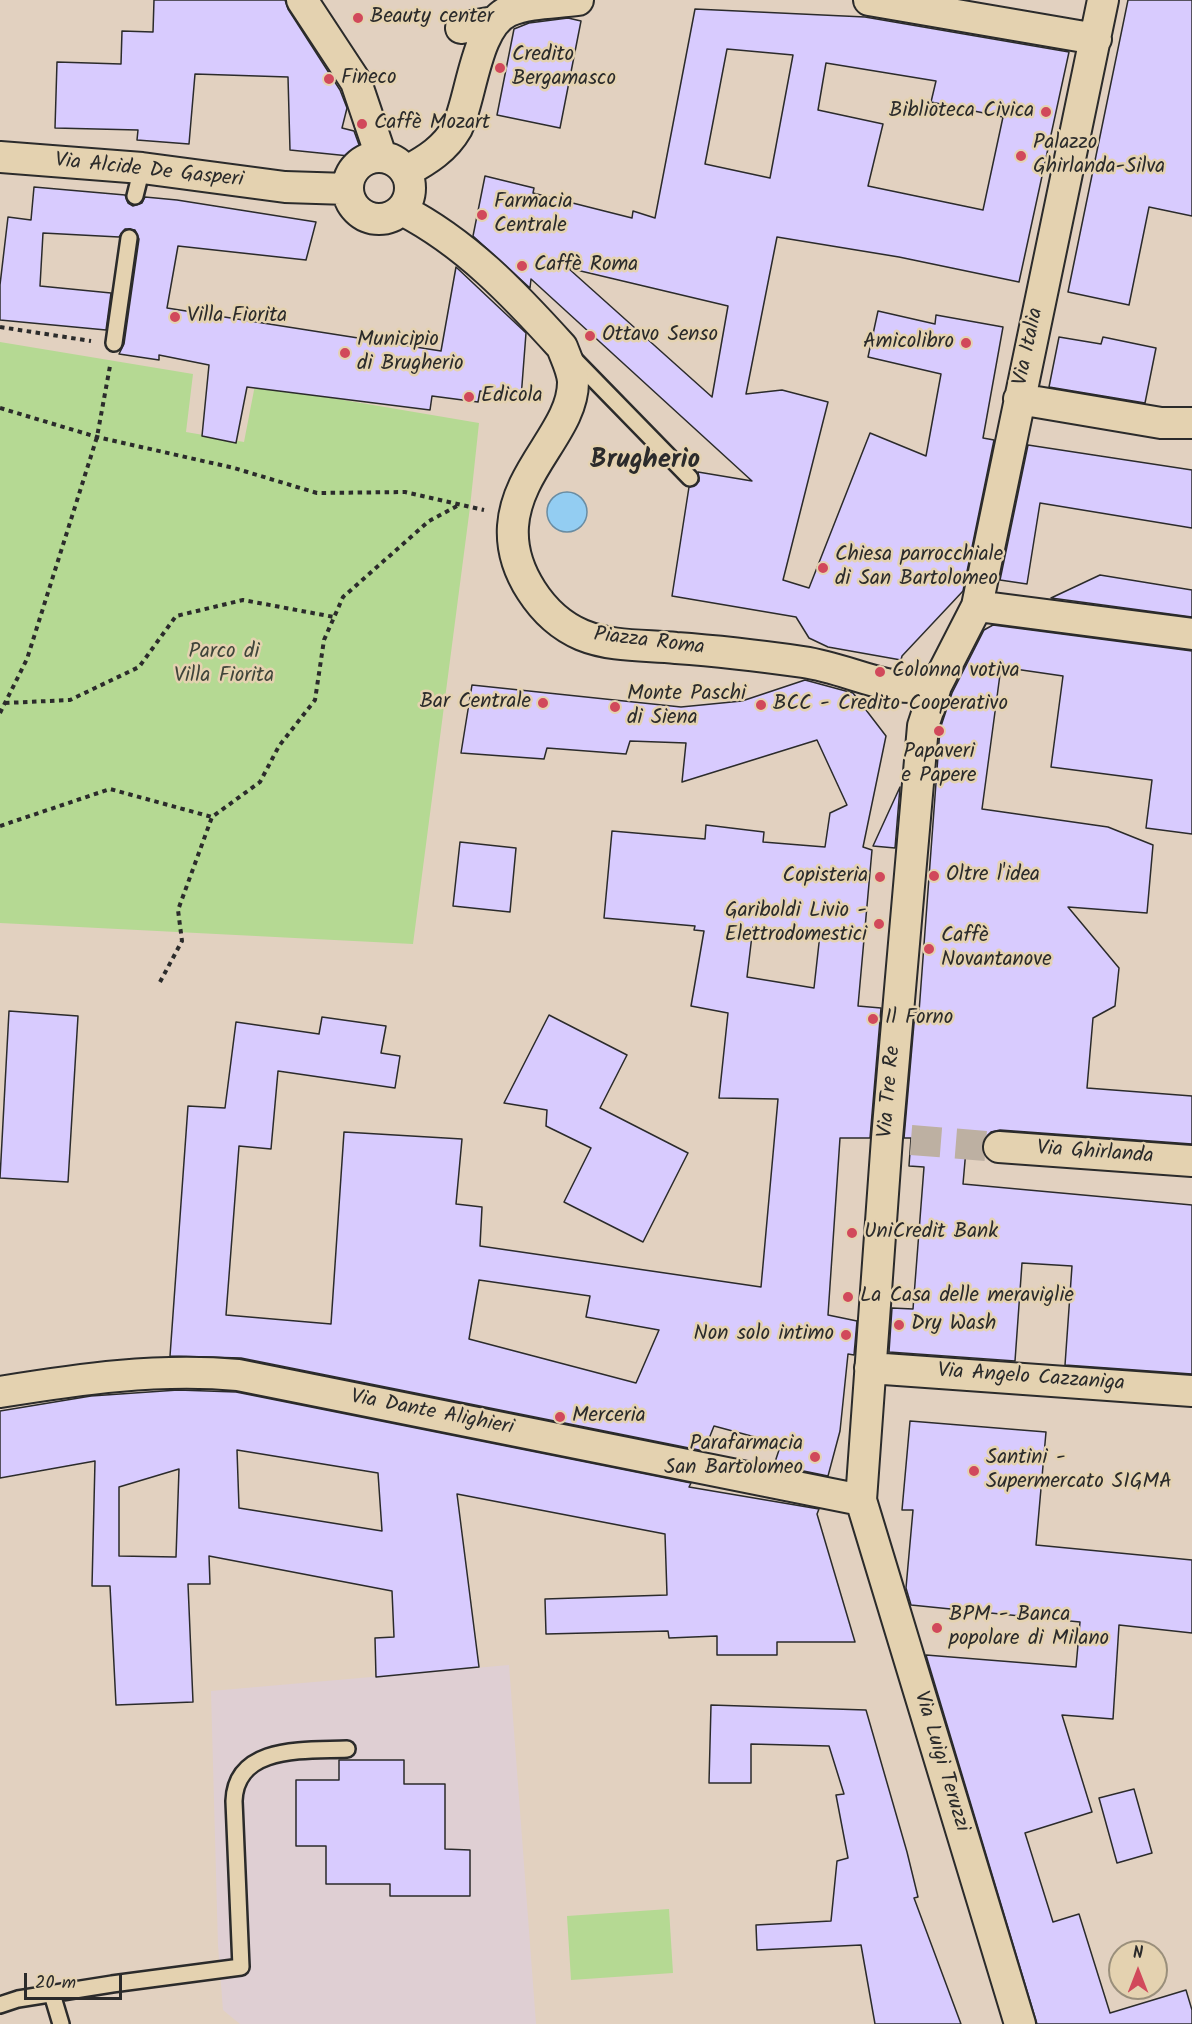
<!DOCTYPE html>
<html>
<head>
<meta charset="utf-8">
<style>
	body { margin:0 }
	#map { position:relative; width:1192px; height:2024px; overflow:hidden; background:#e2d1c0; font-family:Kalam,sans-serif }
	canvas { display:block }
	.north { position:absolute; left:1108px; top:1940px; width:60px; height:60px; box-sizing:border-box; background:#e4d2b0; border:2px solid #9a8f7b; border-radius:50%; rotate:0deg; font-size:16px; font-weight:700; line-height:24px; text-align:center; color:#2b2b2b }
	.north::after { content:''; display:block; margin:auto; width:21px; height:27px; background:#d1495b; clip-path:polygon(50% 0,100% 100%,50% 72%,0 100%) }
	.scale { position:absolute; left:24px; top:1973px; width:98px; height:27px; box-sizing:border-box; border:3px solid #2b2b2b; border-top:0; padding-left:8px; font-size:18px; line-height:21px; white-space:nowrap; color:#2b2b2b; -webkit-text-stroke:4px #e4d2b0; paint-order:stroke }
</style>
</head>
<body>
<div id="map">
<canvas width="1192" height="2024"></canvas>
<div class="north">N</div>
<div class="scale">20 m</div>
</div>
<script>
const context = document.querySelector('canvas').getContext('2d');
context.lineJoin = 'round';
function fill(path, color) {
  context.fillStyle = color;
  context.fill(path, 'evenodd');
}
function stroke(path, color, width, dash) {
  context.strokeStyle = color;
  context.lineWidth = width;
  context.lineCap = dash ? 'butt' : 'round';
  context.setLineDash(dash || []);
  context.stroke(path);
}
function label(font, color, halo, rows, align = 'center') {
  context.font = font + ' Kalam,sans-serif';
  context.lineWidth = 5;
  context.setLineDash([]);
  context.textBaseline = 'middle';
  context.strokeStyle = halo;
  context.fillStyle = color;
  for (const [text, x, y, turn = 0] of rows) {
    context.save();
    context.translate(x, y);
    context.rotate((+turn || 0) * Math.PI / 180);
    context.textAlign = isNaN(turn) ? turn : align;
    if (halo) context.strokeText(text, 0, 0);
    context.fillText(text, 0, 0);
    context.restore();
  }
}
fill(new Path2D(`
	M509,1665L536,2024H240L223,2010L218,1945L211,1691Z`), '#dfcfd3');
fill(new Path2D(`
	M0,342L193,374L186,432L244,442L255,385L479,423L470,507L413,944L0,923Z
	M669,1909L673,1973L571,1980L567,1916Z`), '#b5d993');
const water = new Path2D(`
	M547 512a20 20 0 1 1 40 0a20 20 0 1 1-40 0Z`);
fill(water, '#93cdf2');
stroke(water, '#698ca2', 1.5);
const building = new Path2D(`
	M154,0H285L288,9L340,90L347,108L342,128L354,131L362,153L359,157L290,150L288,77L195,74L189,144L137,140L138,130L55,128L57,62L121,64L122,31L153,32Z
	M1128,0H1192V216L1149,207L1129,305L1068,292Z
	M695,9L865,17L1069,52L1019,282L899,257L777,237L746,394L782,390L828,402L783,580L809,588L870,433L926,456L941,374L868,357L878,311L935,324L936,315L1003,327L983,438L994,440L963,591L902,656L901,660L828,647L809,638L796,617L672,596L689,487L699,481L698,472L752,481L531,279L530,288L473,236L485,176L534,188L533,193L632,218L633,211L655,218ZM727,49L793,55L770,178L705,164ZM826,63L936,81L931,102L1003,117L983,210L868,186L883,124L818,110ZM568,268L728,306L712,397Z
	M568,18L581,21L560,128L497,115L514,29L529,23Z
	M34,187L125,195L128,203L133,206L142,203L145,197L177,200L316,222L306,260L178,246L167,308L441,351L456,267L526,333L521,398L480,391L478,402L432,396L430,410L247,387L236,443L202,436L209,365L159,355V360L119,354L124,344L139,239L135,230L125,229L119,237L43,233L40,286L111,293L106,330L0,320V285L8,217L31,220Z
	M1059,337L1101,344L1103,337L1156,348L1145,403L1049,387Z
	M1028,445L1192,470V528L1040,503L1027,584L1000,580Z
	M1100,575L1192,590V617L1051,598Z
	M993,625L1192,651V834L1146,828L1152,780L1051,767L1063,676L1001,667L982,809L1108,827L1153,845L1147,913L1068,907L1119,968L1115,1006L1093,1018L1087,1088L1192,1096V1144L1000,1130L991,1132L984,1139L967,1138L963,1184L1192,1205V1374L1065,1365L1072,1266L1022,1263L1015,1361L889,1352L892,1308L913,1309L924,1167L909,1166L911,1138H904L915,1012H919L940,729L952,693L984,630Z
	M805,680L853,693L886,736L863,847L872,850L858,1006L881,1008L870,1138H840L828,1315L857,1321L854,1355L848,1354L840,1431L828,1476L774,1465L781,1444L714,1426L704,1451L241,1358L170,1356L188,1106L225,1108L236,1022L319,1034L322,1017L386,1026L381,1053L400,1056L395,1088L278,1071L271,1149L239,1146L226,1315L331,1324L344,1132L462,1139L456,1204L482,1207L480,1246L761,1287L778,1099L719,1098L728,1013L691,1006L704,931L694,930L695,926L604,918L612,831L705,839L706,825L764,832L763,842L825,847L830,813L847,805L817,740L682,782L686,743L630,741L626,754L547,748L544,759L461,753L472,685L681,707L742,701ZM753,927L820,934L814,988L747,977ZM479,1280L590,1296L586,1317L659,1330L636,1383L469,1339Z
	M900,787L895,848L873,846Z
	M460,842L516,848L510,912L453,906Z
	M9,1011L78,1016L68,1182L0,1178Z
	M549,1015L627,1055L600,1108L688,1153L643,1242L564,1202L591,1148L546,1126L547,1110L504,1103Z
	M178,1390L236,1392L691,1483L689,1487L819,1509L817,1514L855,1642H777V1655H717V1636L669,1638L668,1631L546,1634L545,1599L667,1595L665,1534L457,1494L479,1667L376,1677L375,1638L394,1637L392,1591L209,1556L210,1584H188L193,1702L116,1705L110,1586H92L95,1461L0,1478V1411L91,1396ZM237,1450L378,1473L382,1531L239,1508ZM179,1469L176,1557L119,1556V1487Z
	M910,1421L1046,1432L1036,1545L1192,1560V1633L1119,1625L1113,1719L1062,1715L1092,1812L1025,1833L1053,1922L1079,1914L1110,2013L1186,1990L1192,2010V2024H1037L926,1655L1076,1667L1080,1622L911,1605L906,1588L913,1510H902Z
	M711,1705L866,1710L907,1852L918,1897L914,1898L961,2024H875L861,1945L757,1950L756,1925L831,1921L837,1861L848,1858L836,1795L844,1794L829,1746L751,1744V1783H709Z
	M339,1760H404V1784H445V1849L470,1850V1896H390V1884H326V1846H296V1780H339Z
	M1134,1789L1152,1853L1117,1863L1099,1798Z`);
fill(building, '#d8cbfe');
stroke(building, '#2b2b2b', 1.5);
stroke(new Path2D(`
	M911,1140L999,1147`), '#bdb0a2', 30, [30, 15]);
const lane = new Path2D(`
	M135,196L142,168
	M114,343L129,238
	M572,357L690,478
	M52,1994L61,2024
	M0,2005L18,1999L112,1984L241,1967L234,1801C236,1744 307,1751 347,1749`);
const street = new Path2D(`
	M302,0L356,82L381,156
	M869,0L1096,39
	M461,28L494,22
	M348 188a31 31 0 1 1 62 0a31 31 0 1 1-62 0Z
	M0,157L142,168L285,187L348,189
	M407,171C427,160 445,149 457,128C472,97 475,26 509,11C529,2 557,3 578,0
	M402,210C466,243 514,294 562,347C566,358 572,369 573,381C574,429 517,468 513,526C510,570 542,618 582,635C611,647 646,645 676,648C719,651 761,656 803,662C852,669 883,693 936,686
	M1019,399L1161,423H1192
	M977,606L1192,634
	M999,1147L1192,1161
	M870,1368L1192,1391
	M0,1392C80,1379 157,1368 238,1375L861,1500
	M1020,2024L861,1500L887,1138L923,726L936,686L977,606L1103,0`);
stroke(lane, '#2b2b2b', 20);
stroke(street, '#2b2b2b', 34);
stroke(new Path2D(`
	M0,327L91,341
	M0,408L97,437L234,468L317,493L405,492L484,510
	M5,703L70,700L139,667L176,616L243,600L334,617
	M0,713L27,659L97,437L110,366
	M0,826L110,789L212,817L260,782L279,746L315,700L324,640L343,597L429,521L459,505
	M160,982L182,941L178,910L212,817`), '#2b2b2b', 4, [4.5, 4.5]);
stroke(lane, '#e4d2b0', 15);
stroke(street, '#e4d2b0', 30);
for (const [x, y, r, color] of [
	[358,18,6,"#d1495b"],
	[500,68,6,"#d1495b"],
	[329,79,6,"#d1495b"],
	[1046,112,6,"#d1495b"],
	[362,124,6,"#d1495b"],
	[1021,156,6,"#d1495b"],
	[482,215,6,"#d1495b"],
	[522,266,6,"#d1495b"],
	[175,317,6,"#d1495b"],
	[590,336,6,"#d1495b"],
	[966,343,6,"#d1495b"],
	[345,353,6,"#d1495b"],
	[469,397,6,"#d1495b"],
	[823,568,6,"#d1495b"],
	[880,672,6,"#d1495b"],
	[543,703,6,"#d1495b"],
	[761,705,6,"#d1495b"],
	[615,707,6,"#d1495b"],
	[939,731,6,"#d1495b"],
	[934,876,6,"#d1495b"],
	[880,877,6,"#d1495b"],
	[879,924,6,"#d1495b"],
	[929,949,6,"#d1495b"],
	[873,1019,6,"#d1495b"],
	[852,1233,6,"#d1495b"],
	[848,1297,6,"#d1495b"],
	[899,1325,6,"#d1495b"],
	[846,1335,6,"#d1495b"],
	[560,1417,6,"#d1495b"],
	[815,1457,6,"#d1495b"],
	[974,1471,6,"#d1495b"],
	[937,1628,6,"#d1495b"]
]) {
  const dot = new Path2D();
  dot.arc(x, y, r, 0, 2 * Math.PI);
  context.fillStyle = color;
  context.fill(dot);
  stroke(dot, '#e4d2b0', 2);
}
label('21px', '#2b2b2b', '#e4d2b0', [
	["Beauty center",370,18],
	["Credito",512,56],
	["Bergamasco",512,80],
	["Fineco",341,79],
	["Biblioteca Civica",1034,112,"right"],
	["Caffè Mozart",374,124],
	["Palazzo",1033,144],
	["Ghirlanda-Silva",1033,168],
	["Farmacia",494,203],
	["Centrale",494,227],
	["Caffè Roma",534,266],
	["Villa Fiorita",187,317],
	["Ottavo Senso",602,336],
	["Municipio",357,341],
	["di Brugherio",357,365],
	["Amicolibro",954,343,"right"],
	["Edicola",481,397],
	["Chiesa parrocchiale",835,556],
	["di San Bartolomeo",835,580],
	["Colonna votiva",892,672],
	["Monte Paschi",627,695],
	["di Siena",627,719],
	["Bar Centrale",531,703,"right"],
	["BCC - Credito Cooperativo",773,705],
	["Papaveri",939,753,"center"],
	["e Papere",939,777,"center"],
	["Oltre l'idea",946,876],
	["Copisteria",868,877,"right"],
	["Gariboldi Livio -",867,912,"right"],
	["Elettrodomestici",867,936,"right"],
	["Caffè",941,937],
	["Novantanove",941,961],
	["Il Forno",885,1019],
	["UniCredit Bank",864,1233],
	["La Casa delle meraviglie",860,1297],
	["Dry Wash",911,1325],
	["Non solo intimo",834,1335,"right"],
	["Merceria",572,1417],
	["Parafarmacia",803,1445,"right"],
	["San Bartolomeo",803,1469,"right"],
	["Santini -",986,1459],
	["Supermercato SIGMA",986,1483],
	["BPM - Banca",949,1616],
	["popolare di Milano",949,1640]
], 'left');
label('21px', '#2b2b2b', '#e4d2b0', [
	["Via Alcide De Gasperi",149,172,6],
	["Via Italia",1030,347,-78],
	["Piazza Roma",649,643,7],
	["Via Tre Re",891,1092,-85],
	["Via Ghirlanda",1095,1154,4],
	["Via Angelo Cazzaniga",1031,1379,4],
	["Via Dante Alighieri",432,1414,11],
	["Via Luigi Teruzzi",940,1762,73]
]);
label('21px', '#40453b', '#e4d2b0', [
	["Parco di",224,653],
	["Villa Fiorita",224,677]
]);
label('bold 27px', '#2b2b2b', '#e4d2b0', [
	["Brugherio",645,462]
]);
</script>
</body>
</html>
